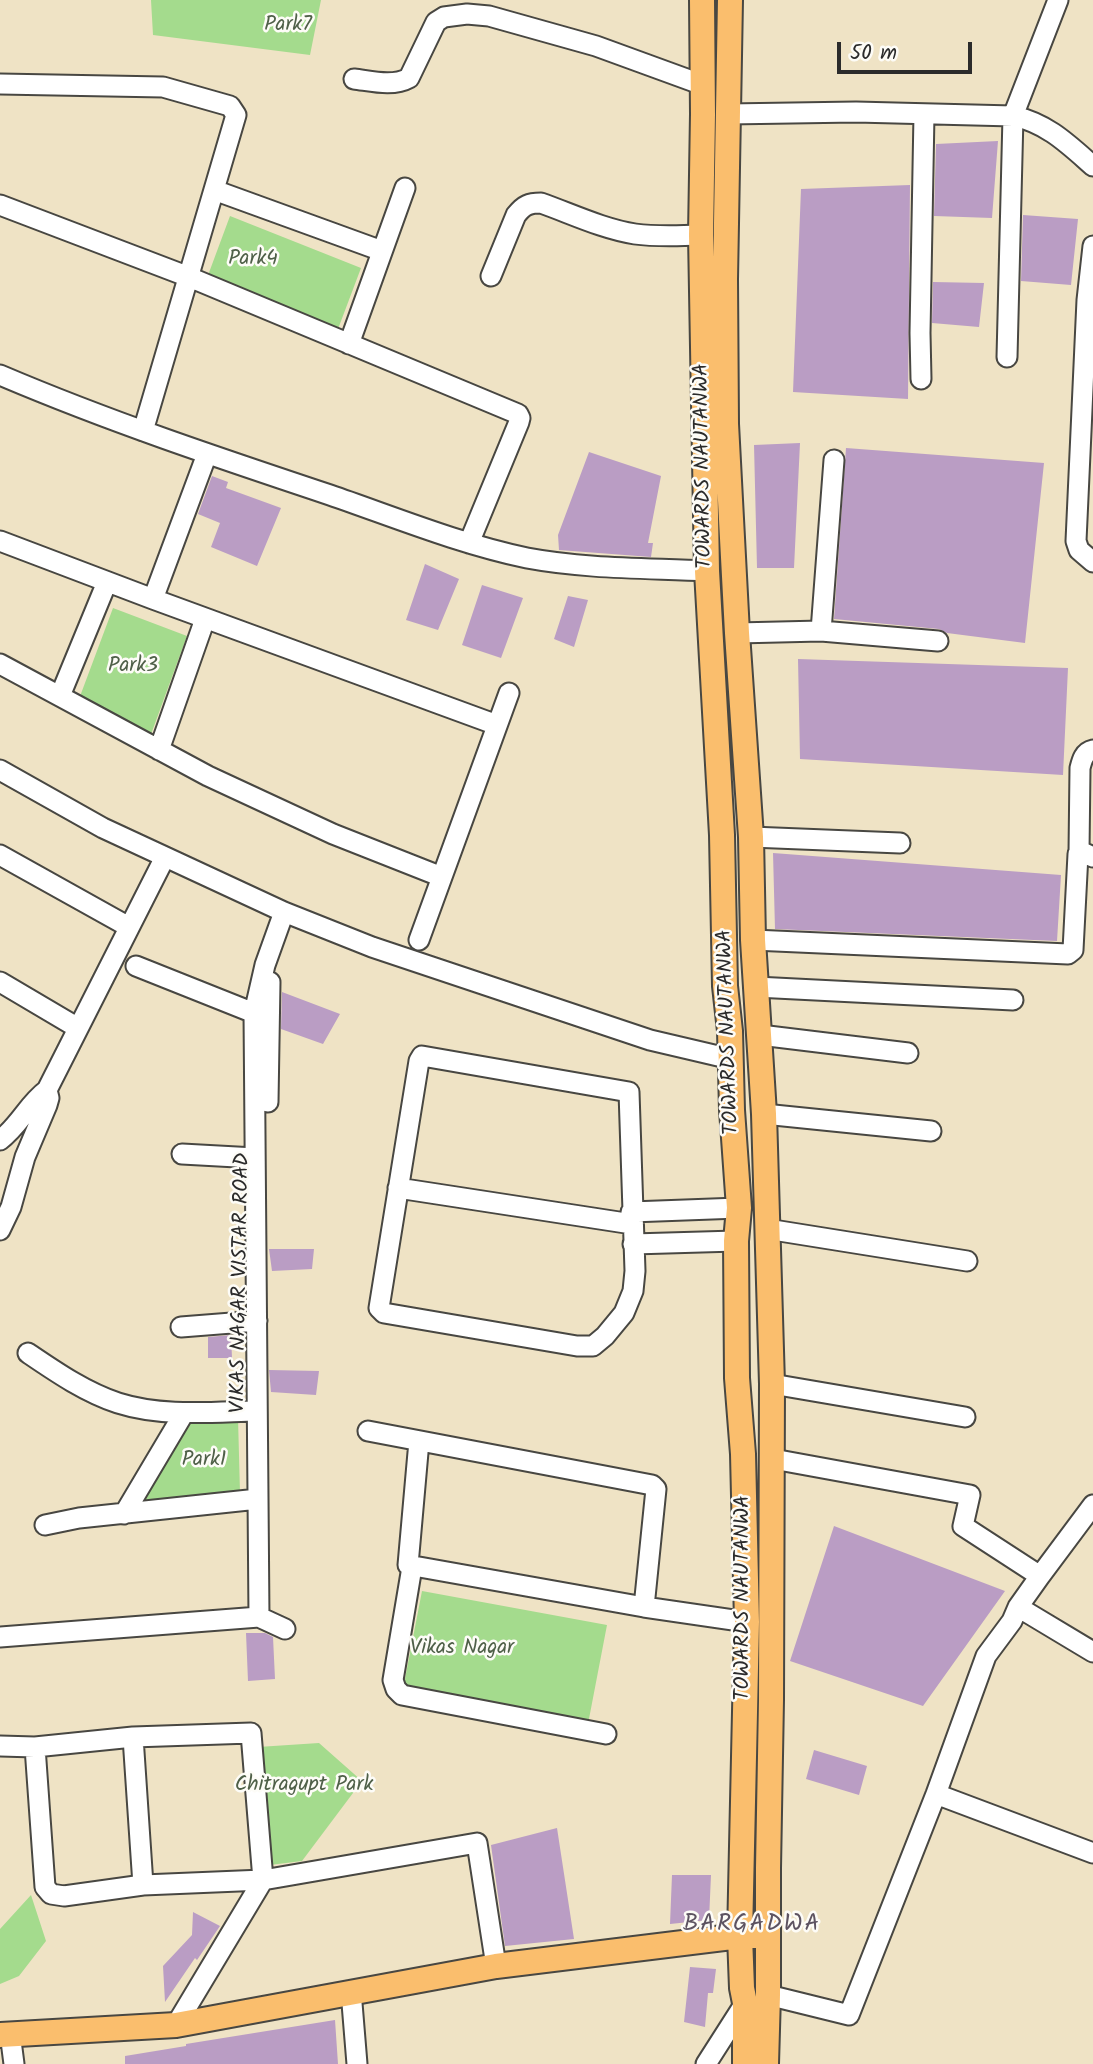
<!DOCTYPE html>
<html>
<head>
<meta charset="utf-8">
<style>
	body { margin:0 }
	#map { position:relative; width:1093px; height:2064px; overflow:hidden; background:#efe3c5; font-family:Kalam,sans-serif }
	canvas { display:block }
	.scale { position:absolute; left:837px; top:42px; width:135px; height:32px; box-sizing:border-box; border:4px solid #2b2b2b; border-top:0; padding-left:9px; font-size:21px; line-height:24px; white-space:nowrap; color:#2b2b2b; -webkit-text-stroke:5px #fdfcf7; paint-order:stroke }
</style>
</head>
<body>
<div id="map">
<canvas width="1093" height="2064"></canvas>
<div class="scale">50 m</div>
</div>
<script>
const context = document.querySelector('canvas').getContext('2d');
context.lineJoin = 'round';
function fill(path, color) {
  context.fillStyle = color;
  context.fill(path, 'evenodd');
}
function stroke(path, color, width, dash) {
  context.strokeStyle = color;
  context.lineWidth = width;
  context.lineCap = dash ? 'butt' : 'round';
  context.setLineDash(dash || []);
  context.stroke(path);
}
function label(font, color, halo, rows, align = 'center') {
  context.font = font + ' Kalam,sans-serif';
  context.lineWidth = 5;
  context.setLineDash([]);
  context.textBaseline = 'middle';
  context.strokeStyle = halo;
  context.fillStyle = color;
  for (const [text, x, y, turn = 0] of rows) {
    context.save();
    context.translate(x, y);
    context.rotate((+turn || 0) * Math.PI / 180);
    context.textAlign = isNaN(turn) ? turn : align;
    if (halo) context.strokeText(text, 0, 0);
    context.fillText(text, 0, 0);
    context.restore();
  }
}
fill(new Path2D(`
	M151,0H321L310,55L153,35Z
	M230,216L361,268L338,329L207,278Z
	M113,608L187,636L150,737L79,699Z
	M238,1418L240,1493L136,1506L186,1419Z
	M422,1591L607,1625L588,1724L403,1689Z
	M319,1743L362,1781L302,1861L270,1865L258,1747Z
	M31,1895L46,1941L19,1976L0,1984V1929Z`), '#a4db8d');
fill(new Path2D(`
	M998,141L992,218L934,216L936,144Z
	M910,185L908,399L793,392L801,189Z
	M1023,215L1078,219L1071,285L1021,281Z
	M933,282L984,283L979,327L932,323Z
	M800,443L794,568H757L754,445Z
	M846,448L1044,463L1025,643L947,633L939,629L834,619Z
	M589,452L661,476L648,543H653L651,557L559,550L558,535Z
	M212,476L228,482L226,488L281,508L257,566L211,547L220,523L198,514Z
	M425,564L459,579L438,630L406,620Z
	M482,585L523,598L501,658L462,645Z
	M568,596L588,600L574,647L554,639Z
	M798,659L1068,668L1063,775L800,759Z
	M773,853L1061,875L1057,941L775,929Z
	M282,992L340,1014L323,1044L281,1029Z
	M269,1249H314L312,1269L272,1271Z
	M231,1335L232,1358H208V1337Z
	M269,1370L319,1371L316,1395L271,1392Z
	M834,1526L1005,1591L923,1706L790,1661Z
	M246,1633H265L273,1637L275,1679L248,1681Z
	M814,1750L867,1766L859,1795L806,1779Z
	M557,1828L574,1939L505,1946L491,1845Z
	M672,1875H711L709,1920L670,1924Z
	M193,1912L220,1926L197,1960L195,1958L165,2002L163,1966L192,1935Z
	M690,1967L716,1969L713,1993H708L705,2027L684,2022Z
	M335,2020L338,2064H125V2056L186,2046V2044Z`), '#ba9dc4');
const minor = new Path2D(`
	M354,79C371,81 393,87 409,78L436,22L444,17L467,14L489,16L596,46L703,85
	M0,84L163,87L230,106L236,115L143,431
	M728,114L856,112L1013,116C1047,123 1068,144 1093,166
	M214,190L382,251
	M0,205L189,277L518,414L520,418L519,422L469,543
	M1093,246L1087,300L1076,541L1079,550L1093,562
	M491,276L516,215C524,205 529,203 541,203C572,214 603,229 635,234C657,237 679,236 701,235
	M349,344L405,188
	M1007,357L1013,116L1058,0
	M0,375C108,421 219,458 330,495C394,517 460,544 527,558C586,569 647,568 707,571
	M921,379L920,333L924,114
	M0,541L153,599L497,725
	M153,599L207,454
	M821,631L938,641
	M737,633L821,631L834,460
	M0,664L208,776L333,834L442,877
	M60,696L107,582
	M159,750L205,619
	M0,770L103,828L284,912L372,947L650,1040L731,1059
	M751,837L900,843
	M1079,852L1080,768C1082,760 1084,752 1093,750
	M0,855L129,927
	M419,940L509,693
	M753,940L1068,954L1073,950L1078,854L1082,852L1093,857
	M136,966L254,1013
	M0,982L78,1028
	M756,987L1013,1000
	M760,1035L908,1053
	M422,1056L629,1092L635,1271L633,1291L624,1313L605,1336L593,1346H577L384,1313L379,1308L419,1061Z
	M268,1102L270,982
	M764,1114L931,1131
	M0,1140C19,1126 28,1104 47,1090L165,857
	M182,1154L255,1158
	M398,1188L632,1224
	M631,1212L739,1208
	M767,1229L967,1261
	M0,1230L11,1207L25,1157L47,1105L49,1098L47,1090
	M633,1244L736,1241
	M181,1327L257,1321
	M28,1353C56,1372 85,1392 118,1403C162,1417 211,1412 257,1411
	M772,1384L965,1417
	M368,1431L652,1485L656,1489L644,1607
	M419,1441L408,1565L644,1607L747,1622
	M773,1459L970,1495L963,1526L1040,1576
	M124,1514L184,1413
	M45,1525L79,1518L258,1499
	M412,1567L393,1680L396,1689L402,1695L606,1734
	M1018,1607L1093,1652
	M259,1617L254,1013L265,965L284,912
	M0,1637L259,1617L285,1629
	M133,1737L143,1885
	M0,1746L35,1747L133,1737L251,1733L263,1880L176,2025
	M35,1747L45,1887L51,1894L64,1896L143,1885L263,1880L477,1843L496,1966
	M936,1794L1093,1853
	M351,1991L357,2064
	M768,1995L849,2015L936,1794L986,1656L1012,1621L1018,1607L1040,1576L1093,1505
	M10,2033L14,2064
	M706,2064L745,2003`);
const major = new Path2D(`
	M702,0L703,114L701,235L707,571L722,835L725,986L730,1031L732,1110L739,1208L736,1241L737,1378L743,1454L747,1622L740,1936L742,1988L745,2003V2064
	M730,0L725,279L726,424L737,633L751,837L753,940L764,1114L772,1384L771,1700L768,1868V1995L766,2064
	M0,2035L176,2025L496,1966L740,1936H755`);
stroke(minor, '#484742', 23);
stroke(major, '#484742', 28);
stroke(minor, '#fff', 19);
stroke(major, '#fabe6d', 24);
label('21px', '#4f6048', '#fdfcf7', [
	["Park7",288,26],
	["Park4",253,260],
	["Park3",133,667],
	["Park1",204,1461],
	["Vikas Nagar",462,1649],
	["Chitragupt Park",304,1786]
]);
label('21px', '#2b2b2b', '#fdfcf7', [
	["TOWARDS NAUTANWA",705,466,-91],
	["TOWARDS NAUTANWA",730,1032,-92],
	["VIKAS NAGAR VISTAR ROAD",242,1283,-89],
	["TOWARDS NAUTANWA",744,1598,-90]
]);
context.letterSpacing = '2px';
label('24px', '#5d5361', '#fdfcf7', [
	["BARGADWA",752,1926]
]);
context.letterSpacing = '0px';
</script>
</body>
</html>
